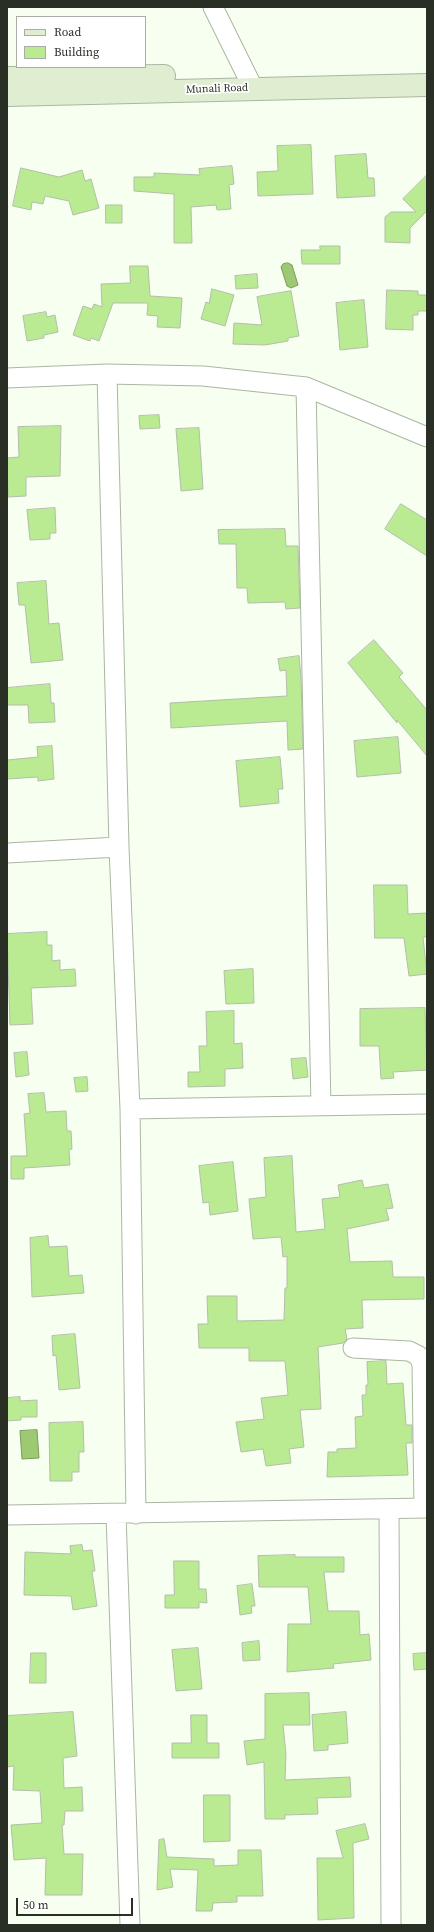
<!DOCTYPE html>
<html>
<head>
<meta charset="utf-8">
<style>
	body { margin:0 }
	#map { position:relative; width:434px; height:1932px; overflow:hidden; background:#f6fff0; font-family:"Source Serif 4",serif }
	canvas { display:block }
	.frame { position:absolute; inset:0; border:8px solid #2a2f26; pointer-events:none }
	.legend { position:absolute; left:16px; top:16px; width:130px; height:52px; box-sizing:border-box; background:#fff; border:1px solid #aaaca8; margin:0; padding:5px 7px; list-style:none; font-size:12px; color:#2a2f26 }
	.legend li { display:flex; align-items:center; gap:8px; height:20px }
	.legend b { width:20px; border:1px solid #aaaca8 }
	.scale { position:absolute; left:16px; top:1898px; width:117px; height:18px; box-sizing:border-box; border:2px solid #2a2f26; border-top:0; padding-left:5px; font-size:12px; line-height:14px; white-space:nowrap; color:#2a2f26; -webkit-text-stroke:3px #fff; paint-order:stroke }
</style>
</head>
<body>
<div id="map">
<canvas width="434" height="1932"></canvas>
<div class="frame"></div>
<ul class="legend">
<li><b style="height:5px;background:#dfeed0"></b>Road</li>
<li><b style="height:11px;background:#baea91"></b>Building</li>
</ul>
<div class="scale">50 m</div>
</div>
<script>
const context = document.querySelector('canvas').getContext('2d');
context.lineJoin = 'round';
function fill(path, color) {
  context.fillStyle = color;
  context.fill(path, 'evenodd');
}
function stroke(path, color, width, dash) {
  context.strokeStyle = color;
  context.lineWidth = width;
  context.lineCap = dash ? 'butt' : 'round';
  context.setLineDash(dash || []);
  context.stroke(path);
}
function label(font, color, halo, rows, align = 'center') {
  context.font = font + ' "Source Serif 4",serif';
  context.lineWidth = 3.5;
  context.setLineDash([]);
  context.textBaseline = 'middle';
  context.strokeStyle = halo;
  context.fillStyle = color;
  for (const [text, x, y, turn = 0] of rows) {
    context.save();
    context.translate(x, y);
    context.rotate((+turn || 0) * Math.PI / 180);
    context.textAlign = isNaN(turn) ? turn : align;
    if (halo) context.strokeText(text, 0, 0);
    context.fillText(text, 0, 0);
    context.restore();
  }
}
const water = new Path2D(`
	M288,263L292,265L298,285L291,288L287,286L281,267L283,264Z
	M37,1430L39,1458L22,1459L20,1431Z`);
fill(water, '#9cc972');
stroke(water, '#7a9b5b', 1);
const building = new Path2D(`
	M311,145L313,194L258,196L257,172L278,171L277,146Z
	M366,154L368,178H374L375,196L337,198L335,156Z
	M232,166L234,184L229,185L231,209L217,210L216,205L191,207L192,243H174V194L134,191V177H154V173L200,175L199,169Z
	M21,168L59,177L82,170L85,181L91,179L99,208L73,215L69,201L45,196L43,204L32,202L31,210L13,206Z
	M427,175V211L410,228V243L385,242V217L391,212H416L403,199Z
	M106,205H122V223H106Z
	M320,246H340V264H302L301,250H320Z
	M130,266H148L150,296L182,298L180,328L157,327L158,316L147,315L148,303H113L99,341L91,338L90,341L73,335L83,306L92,309L94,304L102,307L101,284L130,283Z
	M257,274L258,288L236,289L235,276Z
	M212,289L234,295L225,326L201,319L206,302L209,303Z
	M387,290L418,291V295H427V311H418V315H413V330L386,329Z
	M291,291L299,336L288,338V341L265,345L233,344L234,323L262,325L257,297Z
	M364,300L368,347L340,350L336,303Z
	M46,312L47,317L55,315L58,332L44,335V338L27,341L23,316Z
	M159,415L160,428L140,429L139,416Z
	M61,426L60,476L26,477V496L8,497L7,458L19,457L18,427Z
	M199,428L203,489L181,491L176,429Z
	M401,504L427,520V556L385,529Z
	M55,508L56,533H50V539L30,540L27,510Z
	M285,529L286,546H298L300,608L286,609L285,602L248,603L247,588H237L236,544H219L218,530Z
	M46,581L49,624L59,623L63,660L31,663L25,605H19L17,583Z
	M374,640L403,673L399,677L427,710V756L397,720V723L348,663Z
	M299,656L301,677L303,749L288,750L287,721L171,728L170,703L287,696L286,670L280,671L278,659Z
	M50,684L51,703H54L55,722L29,723L28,705H7V688Z
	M398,737L401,773L357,777L354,741Z
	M52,746L54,779L38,781V777L7,779V760L38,757L37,747Z
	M280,757L283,789H278L279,803L240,807L236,761Z
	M374,885H407L408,914L427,913V937H423L427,974L409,976L404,938H375Z
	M47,932V945H52V961L60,960V970L75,969L76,986L31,988L33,1024L10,1025L7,934Z
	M253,969L254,1003L226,1004L224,971Z
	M425,1008L427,1070L393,1072L394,1078L381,1079L379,1046H360V1009Z
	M234,1011V1044L242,1043L243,1068L225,1069V1086L188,1087V1072H200L199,1046H207L206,1012Z
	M27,1052L29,1075L16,1077L14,1053Z
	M306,1058L308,1077L293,1079L291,1059Z
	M87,1077L88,1091L76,1092L74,1078Z
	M44,1093L46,1112L66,1111L67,1131H71L72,1149L69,1150L70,1165L24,1168V1179H11V1156H27L24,1114L30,1113L28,1094Z
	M292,1156L296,1232L325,1229L322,1199L340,1197L338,1185L362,1180L364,1188L388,1184L393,1208L386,1209L389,1220L347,1229L350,1262L392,1261L393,1277H424V1299L362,1300L363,1328L345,1329L347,1339L343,1343L318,1347L321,1409L300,1410L304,1447L289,1449L291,1463L266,1466L263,1449L241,1452L236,1422L264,1419L261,1398L288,1395L285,1361H249V1348H199L198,1324H208L207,1296H237V1321L284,1320L285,1288H287V1256L283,1257L281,1237L253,1239L249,1199L266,1197L264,1158Z
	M233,1162L238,1211L210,1215L209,1202L203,1203L199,1166Z
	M48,1236L49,1247L67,1246L69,1276L82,1275L84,1293L32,1297L30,1238Z
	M75,1334L80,1388L59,1390L56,1355L53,1356L52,1336Z
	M386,1361L387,1384L403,1383L406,1425H412V1443H406L408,1475L327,1477L328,1452H337V1449L356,1448L355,1417L363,1416L362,1395H366V1385H368L367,1362Z
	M20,1397V1401L37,1400V1417H21V1420L7,1421V1398Z
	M83,1422L84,1452H79V1472H72V1481H50L49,1423Z
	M82,1545L83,1551L92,1550L95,1571H92L97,1606L73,1610L71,1596L24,1595L25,1552L71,1554L70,1546Z
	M295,1555V1557H344V1572H324L328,1611H359L360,1635L369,1634L371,1660L333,1664L334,1668L287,1672L288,1624H311L308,1587H259L258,1556Z
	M174,1561H199V1589H206L207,1603L199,1602V1608H165V1595H174Z
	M252,1584L255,1606H251L252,1613L240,1615L237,1586Z
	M259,1641L260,1660L243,1661L242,1643Z
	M198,1648L202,1689L176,1691L172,1650Z
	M31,1653H46V1683H30Z
	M427,1653V1669L414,1670L413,1654Z
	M309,1693L310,1725H283L286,1754L285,1780L350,1777L351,1797L317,1798L318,1814L285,1815V1819H265L264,1762L247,1765L244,1741L265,1739V1694Z
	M73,1712L77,1756L63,1758L64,1788L82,1787L83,1811H65L64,1825H62L64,1854H83L82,1895H45L46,1858L14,1860L11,1825L42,1823L40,1791L13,1790L14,1766L7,1767V1716Z
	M346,1712L348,1743L328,1745V1750L314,1751L312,1715Z
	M191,1715H207V1743H219V1758H172V1743H191Z
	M204,1795H230V1841L204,1842Z
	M365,1824L369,1839L353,1843L354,1918L318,1920L317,1858H343L336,1831Z
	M164,1839L167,1857L214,1859V1866L238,1865V1850H261L263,1896H237V1902L213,1903L212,1911H196L198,1870L170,1869L173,1887L157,1890L159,1840Z`);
fill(building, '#baea91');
stroke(building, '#b2bfa9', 1);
const minor = new Path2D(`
	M213,7L253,88
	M107,374L119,847L130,1109L136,1514
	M7,378L107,374L203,376L306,387L427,437
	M306,387L321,1106
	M7,853L119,847
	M130,1109L427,1104
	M353,1348L409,1351L419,1356L422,1365L424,1508
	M389,1509L391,1925
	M116,1514L130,1925
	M7,1515L427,1508`);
const secondary = new Path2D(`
	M7,78L164,76
	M7,95L427,85`);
stroke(minor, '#aab7a1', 21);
stroke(secondary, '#aab7a1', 24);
stroke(minor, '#fff', 19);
stroke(secondary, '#dfeed0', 22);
label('11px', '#2a2f26', '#fff', [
	["Munali Road",217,89,-2]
]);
</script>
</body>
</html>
